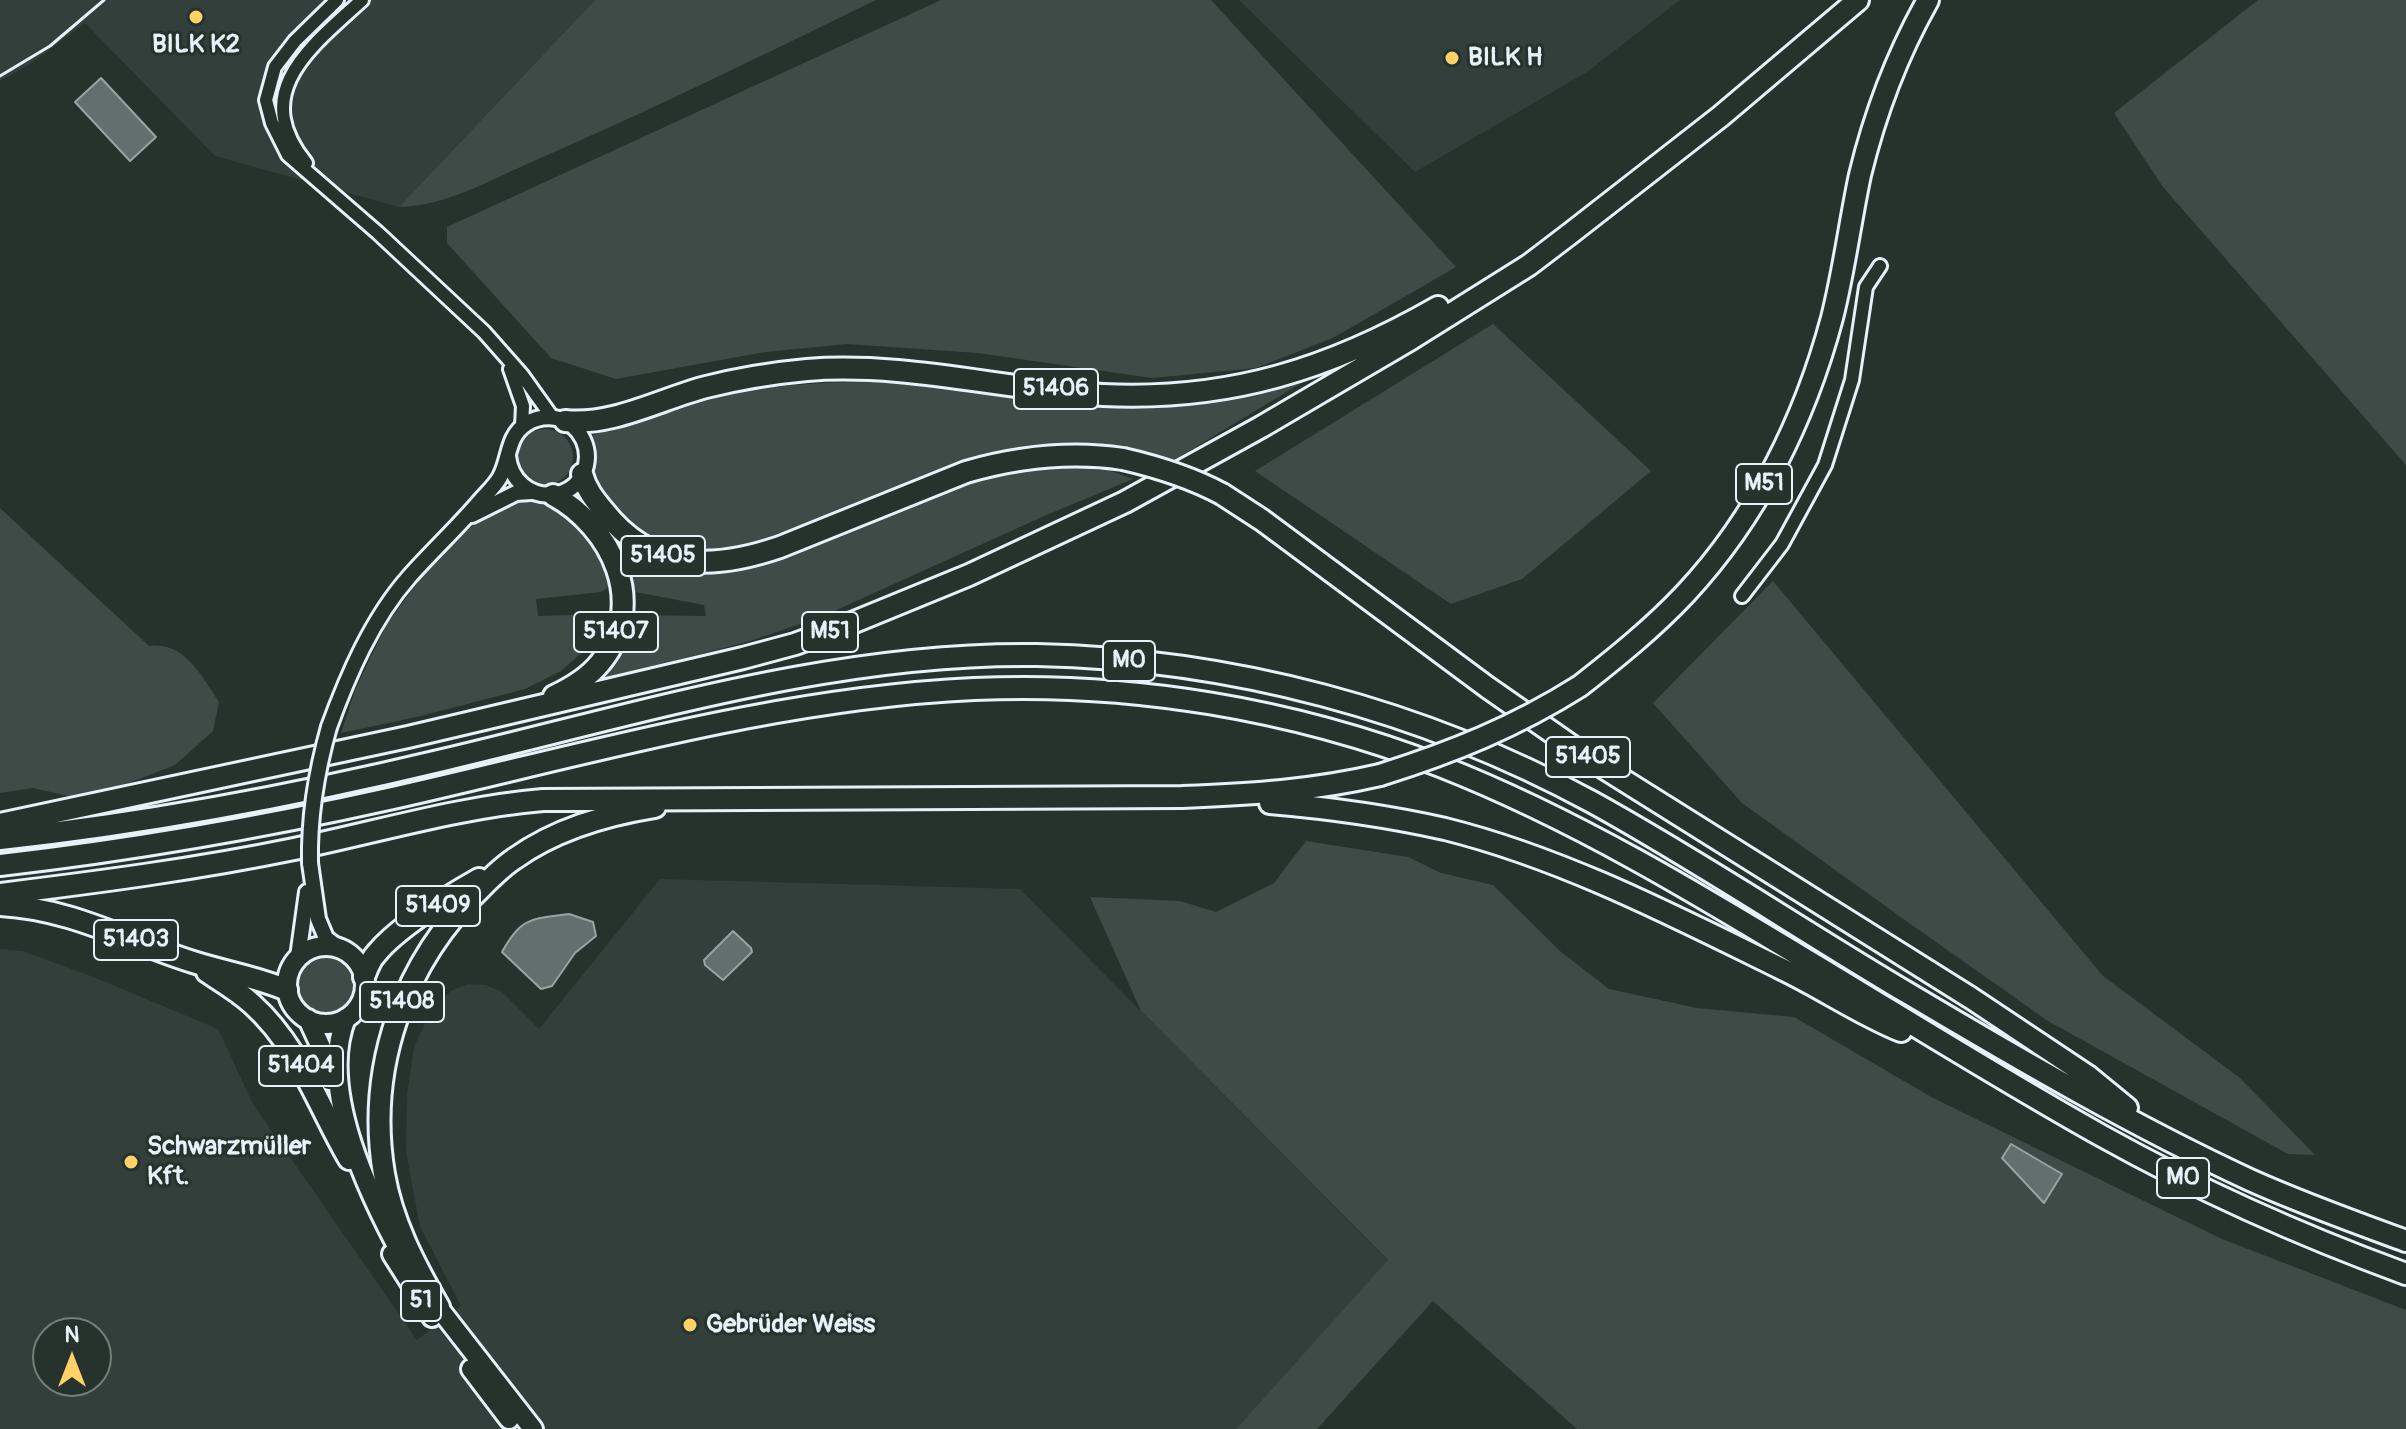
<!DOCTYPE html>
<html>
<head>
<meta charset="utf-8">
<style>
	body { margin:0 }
	#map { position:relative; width:2406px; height:1429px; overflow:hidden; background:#26332d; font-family:Pangolin,sans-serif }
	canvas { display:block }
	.north { position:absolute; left:32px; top:1317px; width:80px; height:80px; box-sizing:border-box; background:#26332d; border:2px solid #747f7e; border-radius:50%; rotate:0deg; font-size:22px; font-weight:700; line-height:32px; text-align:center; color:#e8f1f8 }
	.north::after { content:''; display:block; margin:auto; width:28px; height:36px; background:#ffd166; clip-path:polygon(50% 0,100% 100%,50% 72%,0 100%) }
</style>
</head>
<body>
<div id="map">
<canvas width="2406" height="1429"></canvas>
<div class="north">N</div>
</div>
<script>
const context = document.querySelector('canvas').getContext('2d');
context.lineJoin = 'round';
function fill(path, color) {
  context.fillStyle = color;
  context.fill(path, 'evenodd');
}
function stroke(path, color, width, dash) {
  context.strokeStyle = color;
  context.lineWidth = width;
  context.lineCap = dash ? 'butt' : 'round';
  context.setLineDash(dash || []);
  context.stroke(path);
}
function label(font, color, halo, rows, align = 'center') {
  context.font = font + ' Pangolin,sans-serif';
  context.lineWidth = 6;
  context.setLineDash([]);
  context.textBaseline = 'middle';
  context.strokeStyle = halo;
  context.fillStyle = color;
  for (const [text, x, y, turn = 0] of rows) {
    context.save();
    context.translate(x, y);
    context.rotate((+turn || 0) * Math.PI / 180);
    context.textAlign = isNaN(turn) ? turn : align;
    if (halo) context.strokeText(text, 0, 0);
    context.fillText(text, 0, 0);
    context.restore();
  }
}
fill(new Path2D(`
	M0,0H595L399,207L215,156L85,23L30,64L0,81Z
	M1239,0H1680L1587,72L1415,172Z
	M660,879L1020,889L1388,1261L1236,1429H0V949L23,951L96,978L218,1029L253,1104L417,1340L461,1306L420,1226L406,1152L407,1094L414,1047L433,1007L451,991L468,984L486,985L502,992L539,1029ZM48,1333H96V1381H48Z`), '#333f3a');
fill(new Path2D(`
	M595,0H876C763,55 651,110 536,160C492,179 447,206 399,207Z
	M941,0H1211L1456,267L1333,338L1256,368L1152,378L978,353L847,344L765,352L616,379L551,358L447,243V227Z
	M2258,0H2406V465L2163,187L2114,113Z
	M1493,324L1651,471L1522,579L1451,604L1255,471Z
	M1318,373L1174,460L1109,446L1048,445L969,461L734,550L688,553L652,538L607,501L590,478L595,450L591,436C633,421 674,404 718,395C767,386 819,382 869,382C911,382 953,390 995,395C1083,406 1174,413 1260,392C1280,387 1299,379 1318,373Z
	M517 457a28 28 0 1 1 56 0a28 28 0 1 1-56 0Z
	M1036,466L1108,470L1133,479L1042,517L821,617L750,641L582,685L627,615L706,616L704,605L630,591L624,559L595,514L645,559L673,568L723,573L776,559L966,482Z
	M523,500L561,506L578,521L606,564L609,587L601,592L536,599L538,616L601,614L603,625L588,647L561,671L525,689L421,716L341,733L355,690L386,625L429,567L458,535L490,515Z
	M0,508L149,646C185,641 202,677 219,702L213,731L175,765L116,788L73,797L33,788L0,793Z
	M1773,581L2103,976L2240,1078L2315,1155L2288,1154L2048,1021L1902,918L1742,803L1653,703Z
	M1306,841L1408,857L1441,873L1493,885L1560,951L1609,989L1697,1008L1794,1017L1933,1098L2222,1239L2406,1310V1429H1577L1433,1301L1317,1429H1236L1388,1260L1141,1011L1090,897L1180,901L1216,912L1274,883Z
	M297 986a28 28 0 1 1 56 0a28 28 0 1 1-56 0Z`), '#3e4b47');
const water = new Path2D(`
	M101,78L156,137L130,161L75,102Z
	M569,914L593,922L596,936L575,953L552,986L541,989L502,952C521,917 531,919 569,914Z
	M733,931L751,948L752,952L723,980L705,965L704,960Z
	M2011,1144L2062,1174L2044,1203L2002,1158Z`);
fill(water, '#636f6d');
stroke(water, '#98a3a5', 2);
const minor = new Path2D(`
	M337,0L295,41L275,67L266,100L272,123L288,155L378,233L484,332L522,375L552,417
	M306,163C248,92 312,46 362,0
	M510,369L523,406L522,426
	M1742,596L1782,544L1825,465L1852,380L1866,287L1880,266`);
const tertiary = new Path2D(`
	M472,515L516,493L531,492
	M329,727C348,675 372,619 409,577C432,551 458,527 480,501C487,493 495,486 500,477C510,459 507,436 526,424C540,415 558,415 572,425C581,433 587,445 587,457C585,507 514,508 508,456
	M310,863L318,919L326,938L342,950
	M298,957L307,892`);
const primary = new Path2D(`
	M287 985a39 39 0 1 1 78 0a39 39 0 1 1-78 0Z
	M346,1018C317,1090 370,1197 405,1261
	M308,1019L325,1056L329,1080
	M392,1254L432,1317
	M431,1298L533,1429
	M471,1369L509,1419`);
const trunk = new Path2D(`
	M565,421C613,426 660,399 706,387C738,379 774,373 807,370C907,362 1004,390 1103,395C1229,401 1330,369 1438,307
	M582,474C586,489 594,499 604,511C652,572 713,570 780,547L966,472C1018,457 1069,451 1123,459
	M1222,494L1262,520L1487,687L1596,763L1971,998L2088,1076L2127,1108
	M553,495C612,527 649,605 600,663C588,678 571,688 554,696
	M1580,686C1617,657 1653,628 1685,594C1757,517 1805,419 1832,318C1844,271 1850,222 1860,175C1875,113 1897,55 1928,0
	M1270,803C1329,808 1387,816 1445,829C1562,858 1674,916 1782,969C1822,988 1859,1014 1901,1031
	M0,824L408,737L743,658L795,644L847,625L969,575L1125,502L1261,427L1411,339L1529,265L1571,233L1721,116L1858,0
	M0,839C149,823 297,795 443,760C638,714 835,652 1037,655C1231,659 1422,710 1592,802C1701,862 1804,932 1911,995C2022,1061 2134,1126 2250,1180C2301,1203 2354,1222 2406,1241
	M0,865C132,850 263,827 393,798C584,755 777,698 974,689C1131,682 1293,709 1440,766C1583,822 1716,905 1848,985C1932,1036 2016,1088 2102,1136C2199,1190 2302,1236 2406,1274
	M0,894C98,882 197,869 294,849C377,832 459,807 543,800L1182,797C1253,794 1311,791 1380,775
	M0,905C73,909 126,941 193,962C224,972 257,977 287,990
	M207,972C222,982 238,991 252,1004C299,1046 318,1106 349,1159
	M364,977C367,969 370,960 376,954C397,928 449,896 479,879
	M439,1307C415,1265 392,1222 384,1174C366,1067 404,961 482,887C492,877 502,867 514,859C556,829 605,815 655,807`);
stroke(minor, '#e8f1f8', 18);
stroke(tertiary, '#e8f1f8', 20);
stroke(primary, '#e8f1f8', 24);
stroke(trunk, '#e8f1f8', 26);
stroke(minor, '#26332d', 12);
stroke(tertiary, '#26332d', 14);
stroke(primary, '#26332d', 18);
stroke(trunk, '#26332d', 20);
stroke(new Path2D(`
	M0,76L50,46L104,0`), '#e8f1f8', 3);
const tertiaryBridge = new Path2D(`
	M310,863C309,816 316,773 329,727`);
const trunkBridge = new Path2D(`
	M1123,459C1158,467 1190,477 1222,494
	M1380,775C1453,752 1515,727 1580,686`);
stroke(tertiaryBridge, '#e8f1f8', 20, []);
stroke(trunkBridge, '#e8f1f8', 26, []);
stroke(tertiaryBridge, '#26332d', 14);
stroke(trunkBridge, '#26332d', 20);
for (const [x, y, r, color] of [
	[196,17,8,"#ffd166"],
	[1452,58,8,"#ffd166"],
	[131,1162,8,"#ffd166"],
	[690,1325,8,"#ffd166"]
]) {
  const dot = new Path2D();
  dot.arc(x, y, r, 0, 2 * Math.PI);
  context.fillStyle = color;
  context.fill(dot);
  stroke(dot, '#26332d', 3);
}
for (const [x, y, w] of [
	[1056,389,84],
	[1764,484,56],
	[663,556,84],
	[616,632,84],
	[830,632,56],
	[1129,661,52],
	[1588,757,84],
	[438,906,84],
	[136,940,84],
	[402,1002,84],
	[301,1066,84],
	[2183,1178,52],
	[421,1301,40]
]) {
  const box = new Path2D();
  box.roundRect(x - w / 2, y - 20, w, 40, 6);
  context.fillStyle = '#26332d';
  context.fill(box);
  stroke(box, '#e8f1f8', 2);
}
label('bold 24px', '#e8f1f8', null, [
	["51406",1056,389],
	["M51",1764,484],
	["51405",663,556],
	["51407",616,632],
	["M51",830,632],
	["M0",1129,661],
	["51405",1588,757],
	["51409",438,906],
	["51403",136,940],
	["51408",402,1002],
	["51404",301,1066],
	["M0",2183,1178],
	["51",421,1301]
]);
label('bold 26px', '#e8f1f8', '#26332d', [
	["BILK K2",196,45,"center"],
	["BILK H",1468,58],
	["Schwarzmüller",147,1147],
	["Kft.",147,1177],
	["Gebrüder Weiss",706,1325]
], 'left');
</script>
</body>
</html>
